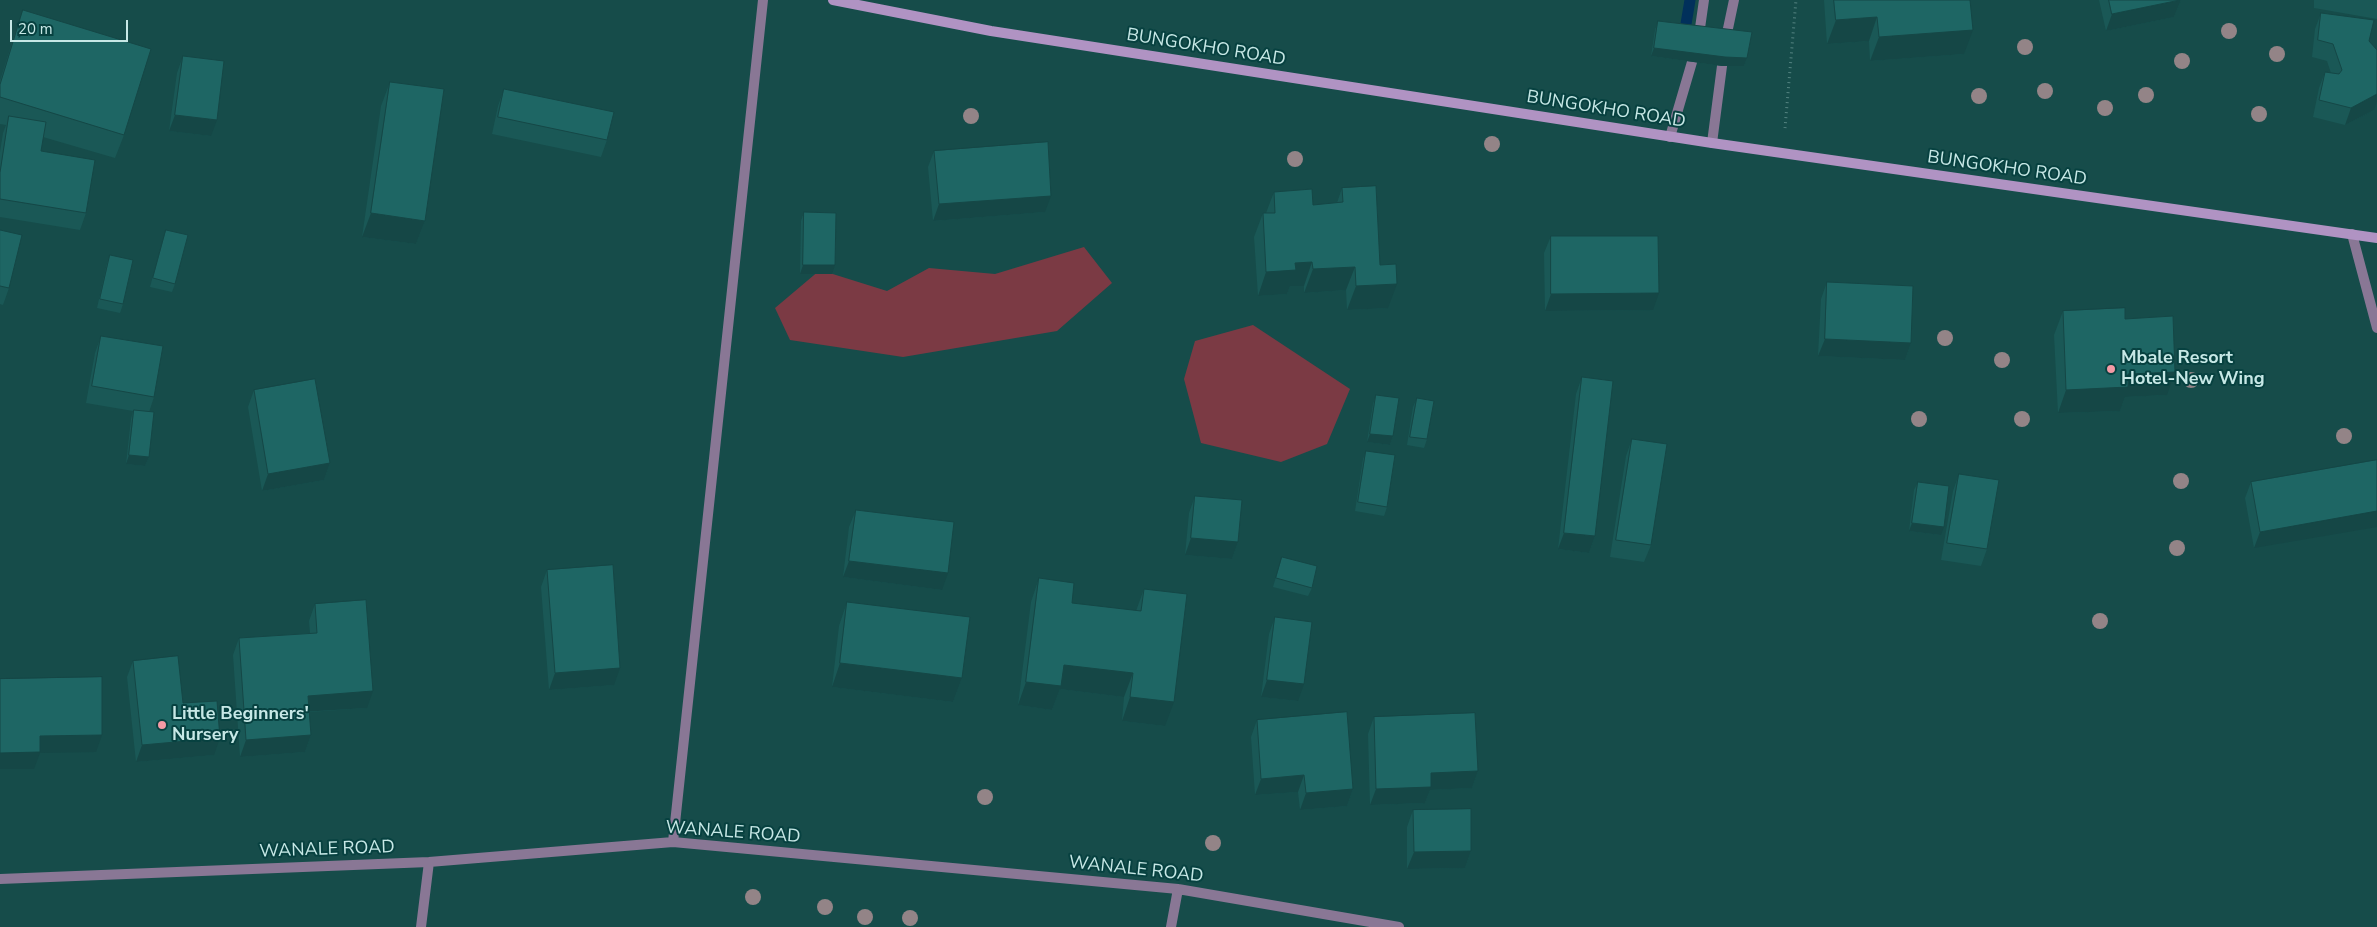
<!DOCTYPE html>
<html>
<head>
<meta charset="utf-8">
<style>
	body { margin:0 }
	#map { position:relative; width:2377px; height:927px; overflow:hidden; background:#164c4a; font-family:"Nunito Sans",sans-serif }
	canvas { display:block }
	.scale { position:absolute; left:10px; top:20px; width:118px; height:22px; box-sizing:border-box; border:2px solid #c7e8e6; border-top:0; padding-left:6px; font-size:15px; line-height:18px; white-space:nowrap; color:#c7e8e6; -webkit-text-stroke:4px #074140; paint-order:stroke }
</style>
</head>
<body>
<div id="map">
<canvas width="2377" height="927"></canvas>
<div class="scale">20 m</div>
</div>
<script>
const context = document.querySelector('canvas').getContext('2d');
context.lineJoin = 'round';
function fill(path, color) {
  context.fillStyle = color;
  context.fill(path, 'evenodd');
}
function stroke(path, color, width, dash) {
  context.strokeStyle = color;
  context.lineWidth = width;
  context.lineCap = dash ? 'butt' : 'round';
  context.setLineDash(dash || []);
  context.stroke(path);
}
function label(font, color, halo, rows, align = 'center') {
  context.font = font + ' "Nunito Sans",sans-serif';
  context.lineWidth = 4;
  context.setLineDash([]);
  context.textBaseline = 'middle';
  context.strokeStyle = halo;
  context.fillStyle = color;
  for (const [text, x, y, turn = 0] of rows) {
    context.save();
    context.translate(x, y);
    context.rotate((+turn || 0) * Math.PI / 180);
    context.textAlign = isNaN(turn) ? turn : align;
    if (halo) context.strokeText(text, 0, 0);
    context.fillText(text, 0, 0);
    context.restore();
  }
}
fill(new Path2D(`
	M1084,247L1112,283L1057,331L903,357L790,340L775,308L820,270L887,291L929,268L995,274Z
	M1253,325L1350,389L1327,444L1281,462L1201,443L1184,379L1195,341Z`), '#7b3a44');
stroke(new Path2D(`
	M1686,24L1690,0`), '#01305b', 11);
stroke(new Path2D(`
	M1785,128L1796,0`), '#548381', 3, [1, 4]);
stroke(new Path2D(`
	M1699,35L1704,0
	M1726,38L1734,0
	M1670,137L1692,62
	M1712,143L1722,66
	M2352,234L2377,328`), '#897795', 10);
stroke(new Path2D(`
	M673,842L763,0
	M0,879L429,862L673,842L1178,889L1399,927
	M421,927L429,862
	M1171,927L1178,889`), '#897795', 10);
stroke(new Path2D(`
	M833,0L991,31L1712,143L2377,238`), '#b093c3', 10);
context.fillStyle = '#938487';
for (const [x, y] of [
	[2229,31],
	[2025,47],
	[2277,54],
	[2182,61],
	[2045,91],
	[2146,95],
	[1979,96],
	[2105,108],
	[2259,114],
	[971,116],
	[1492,144],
	[1295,159],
	[1945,338],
	[2002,360],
	[2191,380],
	[1919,419],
	[2022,419],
	[2344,436],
	[2181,481],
	[2177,548],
	[2100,621],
	[985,797],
	[1213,843],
	[753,897],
	[825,907],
	[865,917],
	[910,918]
]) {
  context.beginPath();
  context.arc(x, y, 8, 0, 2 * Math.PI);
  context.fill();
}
fill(new Path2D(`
	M1824,0H1970L1964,54L1870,61L1869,41L1827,44Z
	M2099,0H2181L2174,17L2106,31Z
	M2314,0H2377V19L2314,8Z
	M23,10L124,135L115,158L43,137L41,151L86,213L80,230L0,217V152L3,133L6,125L0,124V81L15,33Z
	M2321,13L2369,41L2374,110L2345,125L2313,117L2319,88L2325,72L2331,73L2327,61L2312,57L2315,29Z
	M1658,21L1747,58L1744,66H1722L1651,56L1655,30Z
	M183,56L211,136L169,131L177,73Z
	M390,82L425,221L416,244L362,237L381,106Z
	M504,89L607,140L601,157L492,134L498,106Z
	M934,151L1045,212L933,221L928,167Z
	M1342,188L1380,265L1388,308L1347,310L1346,290L1304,293V286H1290L1287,294L1258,296L1254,237L1263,213H1266L1274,192L1313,205L1337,203Z
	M804,212L832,274H800L801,221Z
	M0,230L9,288L3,305L0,304Z
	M166,230L175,284L172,292L150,287L163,239Z
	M1551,236L1653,310L1545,311L1544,253Z
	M110,255L123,304L120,313L97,308L107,263Z
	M1827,282L1911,343L1905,360L1818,356L1821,299Z
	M2063,311L2125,319L2167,395L2125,397L2120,411L2058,413L2054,335Z
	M101,336L154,397L149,412V457L145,466L126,464L131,419L133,411L86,403L95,353Z
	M1582,377L1595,536L1589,553L1558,549L1576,394Z
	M254,390L330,463L324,480L262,491L248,407Z
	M1376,395L1393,436L1390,445L1367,442L1373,404Z
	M1417,398L1427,439L1424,448L1407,445L1413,407Z
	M1632,439L1651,545L1644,562L1610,557L1626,456Z
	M1366,451L1387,507L1384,516L1355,511L1363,459Z
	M2377,460L2254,548L2245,498L2251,482Z
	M1959,474L1987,549L1981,566L1941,560L1953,491Z
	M1918,482L1941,535L1909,531L1914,490Z
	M1195,496L1238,542L1232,559L1185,555L1189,513Z
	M856,510L942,590L843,577L849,527Z
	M1282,557L1312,588L1308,596L1273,587Z
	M547,570L614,685L549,690L541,587Z
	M1039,578L1072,603L1136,611L1144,589L1165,726L1122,721L1124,697L1060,689L1052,710L1018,705L1031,602Z
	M847,602L962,678L953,702L832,687L839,626Z
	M315,604L367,708L309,712L311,735L305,752L240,757L233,655L239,638L310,633L309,621Z
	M1275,617L1298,701L1261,697L1269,634Z
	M133,661L183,703L214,755L136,762L127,677Z
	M1374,717L1478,771L1472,788L1430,790L1425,803L1370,805L1368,734Z
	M1257,720L1353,789L1347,806L1300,810L1298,792L1255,795L1251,737Z
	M1413,810L1471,851L1465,868L1407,869V827Z`), '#1a5856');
fill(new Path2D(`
	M2181,0L2174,17L2106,31L2112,14Z
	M1877,17L1869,41L1827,44L1836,20Z
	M1973,30L1964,54L1870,61L1879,37Z
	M1654,48L1747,58L1744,66H1722L1651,56Z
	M2377,94V101L2374,110L2345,125L2351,108Z
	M175,115L217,120L211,136L169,131Z
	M1051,196L1045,212L933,221L939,204Z
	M371,213L425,221L416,244L362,237Z
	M1312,262L1304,286H1290L1287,294L1258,296L1266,272L1295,263Z
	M803,265H835L832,274H800Z
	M1355,267L1346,290L1304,293L1313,269Z
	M1397,284L1388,308L1347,310L1356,286Z
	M1659,293L1653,310L1545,311L1551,294Z
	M1825,339L1911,343L1905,360L1818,356Z
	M2175,372L2167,395L2125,397L2120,411L2058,413L2066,390L2128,374Z
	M1370,434L1393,436L1390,445L1367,442Z
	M129,455L149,457L145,466L126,464Z
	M330,463L324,480L262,491L268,474Z
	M2377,511V527L2254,548L2260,532Z
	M1912,523L1944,527L1941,535L1909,531Z
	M1564,533L1595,536L1589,553L1558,549Z
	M1191,538L1238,542L1232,559L1185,555Z
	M849,561L948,573L942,590L843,577Z
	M840,663L962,678L953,702L832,687Z
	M1064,665L1133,673L1124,697L1060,689L1052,710L1018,705L1026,682Z
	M620,668L614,685L549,690L555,673Z
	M1267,680L1304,684L1298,701L1261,697Z
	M373,691L367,708L301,712L308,696Z
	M1130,697L1174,702L1165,726L1122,721Z
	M102,735L96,752L40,753L34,769H0V753L40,736Z
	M311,735L305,752L240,757L246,740Z
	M220,738L214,755L136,762L142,745Z
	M1478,771L1472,788L1430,790L1425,803L1370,805L1376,789L1431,773Z
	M1304,775L1298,792L1255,795L1261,779Z
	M1353,789L1347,806L1300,810L1306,793Z
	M1471,851L1465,868L1407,869L1414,852Z`), '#154746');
const building = new Path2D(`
	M1834,0H1970L1973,30L1879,37L1877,17L1836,20Z
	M2109,0H2180L2112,14Z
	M23,10L151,49L124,135L0,97V85Z
	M2321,13L2374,20L2369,41L2377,50V94L2351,108L2319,100L2325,72L2339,74L2342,70L2333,44L2318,40Z
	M1658,21L1752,32L1747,58L1725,57L1654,48Z
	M183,56L224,61L217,120L175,115Z
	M390,82L444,89L425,221L371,213Z
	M504,89L614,112L607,140L498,117Z
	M9,116L46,122L41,151L95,160L86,213L0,199V173Z
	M1048,142L1051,196L939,204L934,151Z
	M1376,186L1380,265L1396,264L1397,284L1356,286L1355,267L1313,269L1312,262L1295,263L1296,270L1266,272L1263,213H1275L1274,192L1312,189L1313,205L1343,202L1342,188Z
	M804,212L836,213L835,265H803Z
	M0,230L22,235L9,288L0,286Z
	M166,230L188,235L175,284L153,278Z
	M1551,236H1658L1659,293L1551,294Z
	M110,255L133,260L123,304L100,299Z
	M1827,282L1913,286L1911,343L1825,339Z
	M2125,308V319L2173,316L2175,372L2128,374V387L2066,390L2063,311Z
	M101,336L163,346L154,397L92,386Z
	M1582,377L1613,381L1595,536L1564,533Z
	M315,379L330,463L268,474L254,390Z
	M1376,395L1399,398L1393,436L1370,434Z
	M1417,398L1434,401L1427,439L1410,437Z
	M134,410L154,412L149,457L129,455Z
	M1632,439L1667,444L1651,545L1616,540Z
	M1366,451L1395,455L1387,507L1358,502Z
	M2377,460V511L2260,532L2251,482Z
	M1959,474L1999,480L1987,549L1947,543Z
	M1918,482L1949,486L1944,527L1912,523Z
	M1195,496L1242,500L1238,542L1191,538Z
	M856,510L954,522L948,573L849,561Z
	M1282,557L1317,566L1312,588L1276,578Z
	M613,565L620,668L555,673L547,570Z
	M1039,578L1074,583L1072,603L1141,611L1144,589L1187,594L1174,702L1130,697L1133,673L1064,665L1061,686L1026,682Z
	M366,600L373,691L308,696L311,735L246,740L239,638L317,633L315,604Z
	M847,602L970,617L962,678L840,663Z
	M1275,617L1312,622L1304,684L1267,680Z
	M178,656L183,703L217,701L220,738L142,745L133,661Z
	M102,677V735L40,736V752L0,753V679Z
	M1347,712L1353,789L1306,793L1304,775L1261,779L1257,720Z
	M1475,713L1478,771L1431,773V787L1376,789L1374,717Z
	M1471,809V851L1414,852L1413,810Z`);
fill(building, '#1e6664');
stroke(building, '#154746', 1);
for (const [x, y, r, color] of [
	[2111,369,5,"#f49aa5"],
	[162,725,5,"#f49aa5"]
]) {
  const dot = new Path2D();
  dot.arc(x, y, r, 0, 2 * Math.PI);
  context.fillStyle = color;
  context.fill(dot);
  stroke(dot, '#074140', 2);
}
label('18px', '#c7e8e6', '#074140', [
	["BUNGOKHO ROAD",1206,48,9],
	["BUNGOKHO ROAD",1606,110,9],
	["BUNGOKHO ROAD",2007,169,8],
	["WANALE ROAD",733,833,4],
	["WANALE ROAD",327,850,-2],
	["WANALE ROAD",1136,870,6]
]);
label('bold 18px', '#c7e8e6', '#074140', [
	["Mbale Resort",2121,359],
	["Hotel-New Wing",2121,380],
	["Little Beginners'",172,715],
	["Nursery",172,736]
], 'left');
</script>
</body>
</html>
